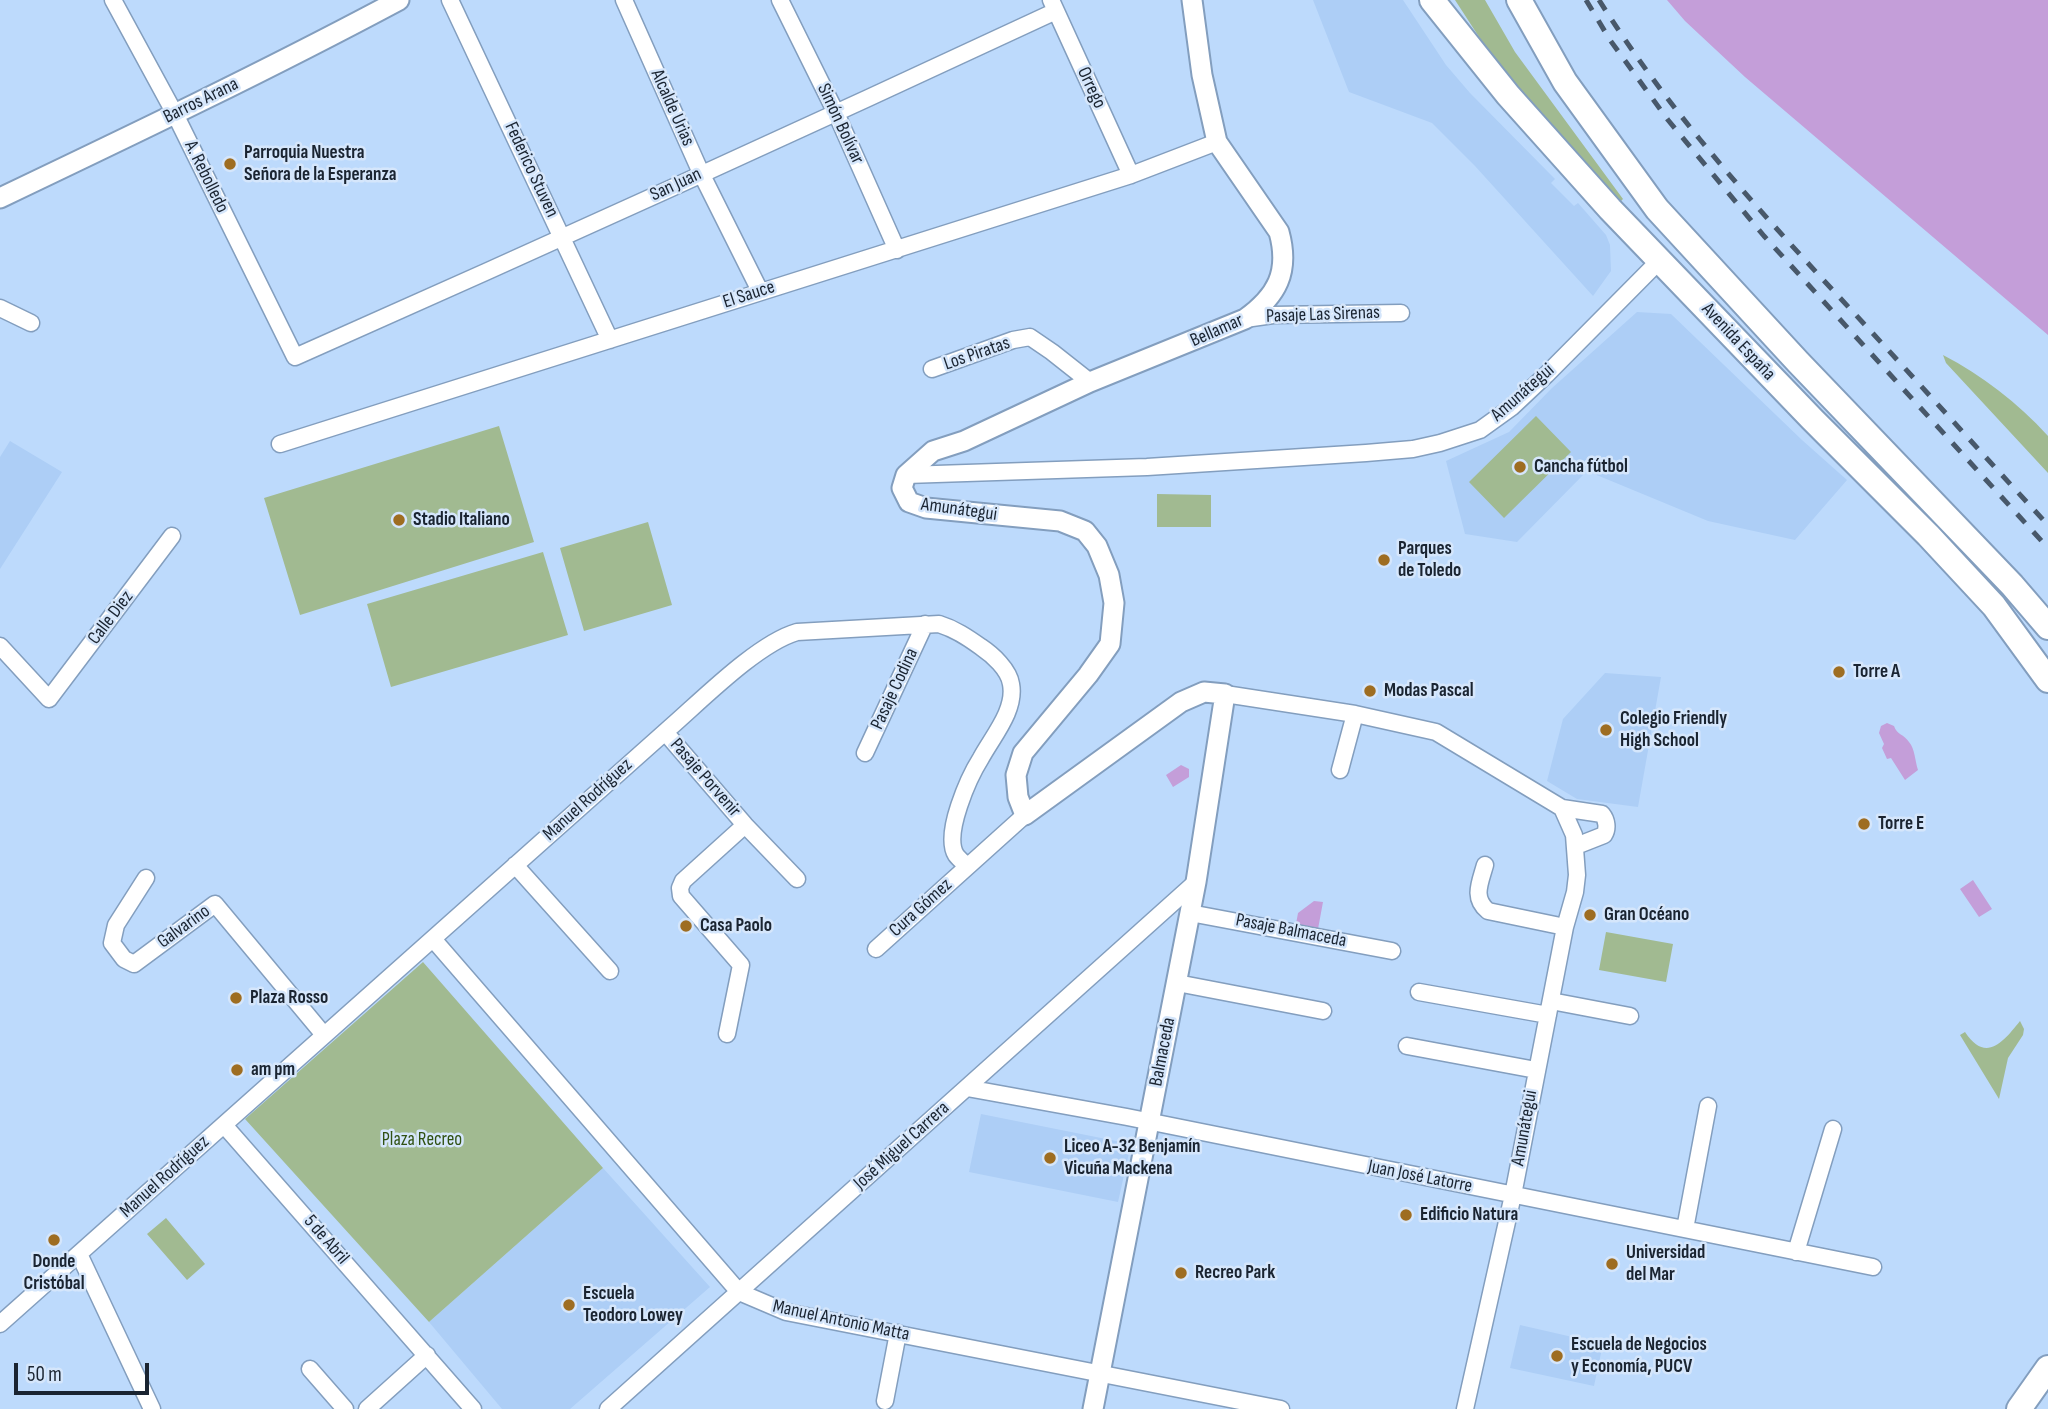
<!DOCTYPE html>
<html>
<head>
<meta charset="utf-8">
<style>
	body { margin:0 }
	#map { position:relative; width:2048px; height:1409px; overflow:hidden; background:#bddafc; font-family:"Sofia Sans Condensed",sans-serif }
	canvas { display:block }
	.scale { position:absolute; left:14px; top:1363px; width:135px; height:32px; box-sizing:border-box; border:4px solid #1a2431; border-top:0; padding-left:9px; font-size:21px; line-height:24px; white-space:nowrap; color:#1a2431; -webkit-text-stroke:5px #d5e6fb; paint-order:stroke }
</style>
</head>
<body>
<div id="map">
<canvas width="2048" height="1409"></canvas>
<div class="scale">50 m</div>
</div>
<script>
const context = document.querySelector('canvas').getContext('2d');
context.lineJoin = 'round';
function fill(path, color) {
  context.fillStyle = color;
  context.fill(path, 'evenodd');
}
function stroke(path, color, width, dash) {
  context.strokeStyle = color;
  context.lineWidth = width;
  context.lineCap = dash ? 'butt' : 'round';
  context.setLineDash(dash || []);
  context.stroke(path);
}
function label(font, color, halo, rows, align = 'center') {
  context.font = font + ' "Sofia Sans Condensed",sans-serif';
  context.lineWidth = 5;
  context.setLineDash([]);
  context.textBaseline = 'middle';
  context.strokeStyle = halo;
  context.fillStyle = color;
  for (const [text, x, y, turn = 0] of rows) {
    context.save();
    context.translate(x, y);
    context.rotate((+turn || 0) * Math.PI / 180);
    context.textAlign = isNaN(turn) ? turn : align;
    if (halo) context.strokeText(text, 0, 0);
    context.fillText(text, 0, 0);
    context.restore();
  }
}
fill(new Path2D(`
	M1313,0H1403L1446,65L1470,93L1555,179L1551,183L1574,206L1578,203L1606,235L1610,245L1611,271L1593,296L1475,166L1432,123L1349,92Z
	M1637,312L1671,314L1802,440L1847,480L1795,540L1708,521L1587,471L1517,542L1465,534L1446,461L1509,432L1552,388Z
	M10,441L62,472L0,569V457Z
	M1605,673L1661,677L1638,807L1577,799L1547,781L1563,719Z
	M981,1114L1131,1144L1118,1202L969,1172Z
	M603,1168L710,1287L570,1409H502L429,1322Z
	M1520,1325L1603,1344L1594,1386L1510,1368Z`), '#adcef6');
fill(new Path2D(`
	M1455,0H1485L1515,52L1623,199L1620,202L1548,124L1494,60Z
	M1943,355C1983,376 2017,402 2048,436V473L1946,363Z
	M1536,416L1571,452L1504,518L1469,482Z
	M499,426L534,542L300,615L264,498Z
	M1157,494L1211,495V527H1157Z
	M648,522L672,605L584,631L560,548Z
	M543,552L568,635L391,687L367,604Z
	M1606,932L1673,944L1666,982L1599,970Z
	M423,962L603,1168L429,1322L245,1119Z
	M2020,1021L2024,1029L2023,1035L2008,1058L1999,1099L1960,1035L1965,1032C1986,1064 2004,1041 2020,1021Z
	M166,1218L205,1264L187,1280L147,1234Z`), '#a1ba91');
fill(new Path2D(`
	M1667,0H2048V335L1745,77L1685,21Z
	M1887,723L1894,726C1897,735 1904,734 1909,742C1915,749 1915,761 1918,770L1905,780L1891,758L1887,759L1882,748L1884,744L1879,733L1881,726Z
	M1181,765L1189,769V777L1173,787L1166,775Z
	M1973,880L1992,909L1979,917L1960,889Z
	M1314,901L1323,902L1318,929L1296,924L1298,913Z`), '#c49ed9');
const minor = new Path2D(`
	M113,0L175,114L295,357C550,244 803,129 1056,11
	M450,0L610,340
	M624,0L701,173L760,291
	M780,0L836,113L897,250
	M1051,0L1131,175
	M0,308L31,323
	M1245,319L1273,315L1401,313
	M932,369L1013,340L1030,337L1052,352L1090,382
	M280,444L1131,175L1217,142
	M906,475L1147,467L1366,453L1413,449L1440,443L1480,430L1512,407L1546,375L1661,259
	M0,646L49,699L172,536
	M1225,694L1355,714L1436,732L1562,808L1574,835L1577,875L1575,892L1565,927L1513,1195L1465,1409
	M665,732L745,825L797,879
	M865,753L925,624
	M1340,770L1355,714
	M1562,808L1602,814C1607,820 1608,829 1604,835L1576,846
	M515,865L610,971
	M1485,865C1480,883 1472,898 1488,911L1565,927
	M146,878L116,925L112,943L124,959L134,964L215,904L324,1035
	M1190,913L1392,951
	M433,939L739,1292L786,1312L1281,1409
	M876,949L1025,815
	M1177,983L1323,1011
	M1419,992L1548,1015
	M1551,1001L1630,1016
	M727,1034L741,965L681,896L680,888L683,881L745,825
	M1407,1046L1536,1070
	M967,1088L1127,1117L1873,1267
	M224,1125L473,1409
	M1685,1229L1708,1106
	M1796,1252L1833,1129
	M79,1254L152,1409
	M0,1324L665,732C699,703 756,644 797,632L939,624C955,629 967,637 981,647C993,655 1009,670 1011,684C1016,710 993,736 981,758C969,777 943,834 956,855C959,859 964,863 967,866
	M310,1369L345,1409
	M885,1401L898,1333
	M367,1409L427,1355
	M608,1409L1196,882`);
const tertiary = new Path2D(`
	M0,198C134,134 268,70 399,0
	M1093,1409L1196,882L1225,694L1204,692L1181,702L1025,815L1018,797L1016,775L1023,753L1088,675L1110,644L1114,603L1109,575L1097,546L1085,531L1060,521L926,508L909,502L902,488L906,475L933,451L964,441L1090,382L1245,319C1277,296 1290,272 1279,232L1217,142L1202,75L1192,0`);
const primary = new Path2D(`
	M1432,0L1508,95L1610,209L1812,419L1928,535L1994,606L2048,680
	M1519,0L1565,82L1657,209L1798,362L2012,585L2048,627
	M2019,1409L2048,1368`);
stroke(minor, '#839ebe', 19);
stroke(tertiary, '#839ebe', 23);
stroke(primary, '#839ebe', 28);
stroke(minor, '#fff', 16);
stroke(tertiary, '#fff', 19);
stroke(primary, '#fff', 24);
stroke(new Path2D(`
	M1586,0L1610,40L1668,120L1764,236L2048,548
	M1599,0C1671,115 1762,214 1854,313C1919,383 1983,455 2048,525`), '#48586a', 5, [12, 12]);
for (const [x, y, r, color] of [
	[230,164,7,"#9e6d21"],
	[1520,467,7,"#9e6d21"],
	[399,520,7,"#9e6d21"],
	[1384,560,7,"#9e6d21"],
	[1839,672,7,"#9e6d21"],
	[1370,691,7,"#9e6d21"],
	[1606,730,7,"#9e6d21"],
	[1864,824,7,"#9e6d21"],
	[1590,915,7,"#9e6d21"],
	[686,926,7,"#9e6d21"],
	[236,998,7,"#9e6d21"],
	[237,1070,7,"#9e6d21"],
	[1050,1158,7,"#9e6d21"],
	[1406,1215,7,"#9e6d21"],
	[54,1240,7,"#9e6d21"],
	[1612,1264,7,"#9e6d21"],
	[1181,1273,7,"#9e6d21"],
	[569,1305,7,"#9e6d21"],
	[1557,1356,7,"#9e6d21"]
]) {
  const dot = new Path2D();
  dot.arc(x, y, r, 0, 2 * Math.PI);
  context.fillStyle = color;
  context.fill(dot);
  stroke(dot, '#d5e6fb', 2.5);
}
label('19px', '#1a2431', '#d5e6fb', [
	["Orrego",1091,88,65],
	["Barros Arana",201,101,-26],
	["Alcalde Urias",672,108,66],
	["Simón Bolívar",840,124,65],
	["Federico Stuven",531,170,65],
	["A. Rebolledo",206,177,64],
	["San Juan",676,185,-25],
	["El Sauce",749,295,-18],
	["Pasaje Las Sirenas",1323,315,-2],
	["Bellamar",1217,331,-24],
	["Avenida España",1738,342,47],
	["Los Piratas",977,354,-19],
	["Amunátegui",1523,393,-41],
	["Amunátegui",959,510,8],
	["Calle Diez",111,618,-53],
	["Pasaje Codina",895,689,-65],
	["Pasaje Porvenir",705,778,49],
	["Manuel Rodríguez",588,800,-42],
	["Cura Gómez",921,908,-42],
	["Galvarino",184,927,-36],
	["Pasaje Balmaceda",1291,931,11],
	["Balmaceda",1163,1052,-79],
	["Amunátegui",1525,1128,-80],
	["José Miguel Carrera",902,1146,-42],
	["Manuel Rodríguez",165,1177,-42],
	["Juan José Latorre",1420,1177,11],
	["5 de Abril",326,1240,49],
	["Manuel Antonio Matta",841,1321,12]
]);
label('bold 19px', '#1a2431', '#d5e6fb', [
	["Parroquia Nuestra",244,153],
	["Señora de la Esperanza",244,175],
	["Cancha fútbol",1534,467],
	["Stadio Italiano",413,520],
	["Parques",1398,549],
	["de Toledo",1398,571],
	["Torre A",1853,672],
	["Modas Pascal",1384,691],
	["Colegio Friendly",1620,719],
	["High School",1620,741],
	["Torre E",1878,824],
	["Gran Océano",1604,915],
	["Casa Paolo",700,926],
	["Plaza Rosso",250,998],
	["am pm",251,1070],
	["Liceo A-32 Benjamín",1064,1147],
	["Vicuña Mackena",1064,1169],
	["Edificio Natura",1420,1215],
	["Universidad",1626,1253],
	["del Mar",1626,1275],
	["Donde",54,1262,"center"],
	["Cristóbal",54,1284,"center"],
	["Recreo Park",1195,1273],
	["Escuela",583,1294],
	["Teodoro Lowey",583,1316],
	["Escuela de Negocios",1571,1345],
	["y Economía, PUCV",1571,1367]
], 'left');
label('19px', '#305112', '#d5e6fb', [
	["Plaza Recreo",422,1140]
]);
</script>
</body>
</html>
